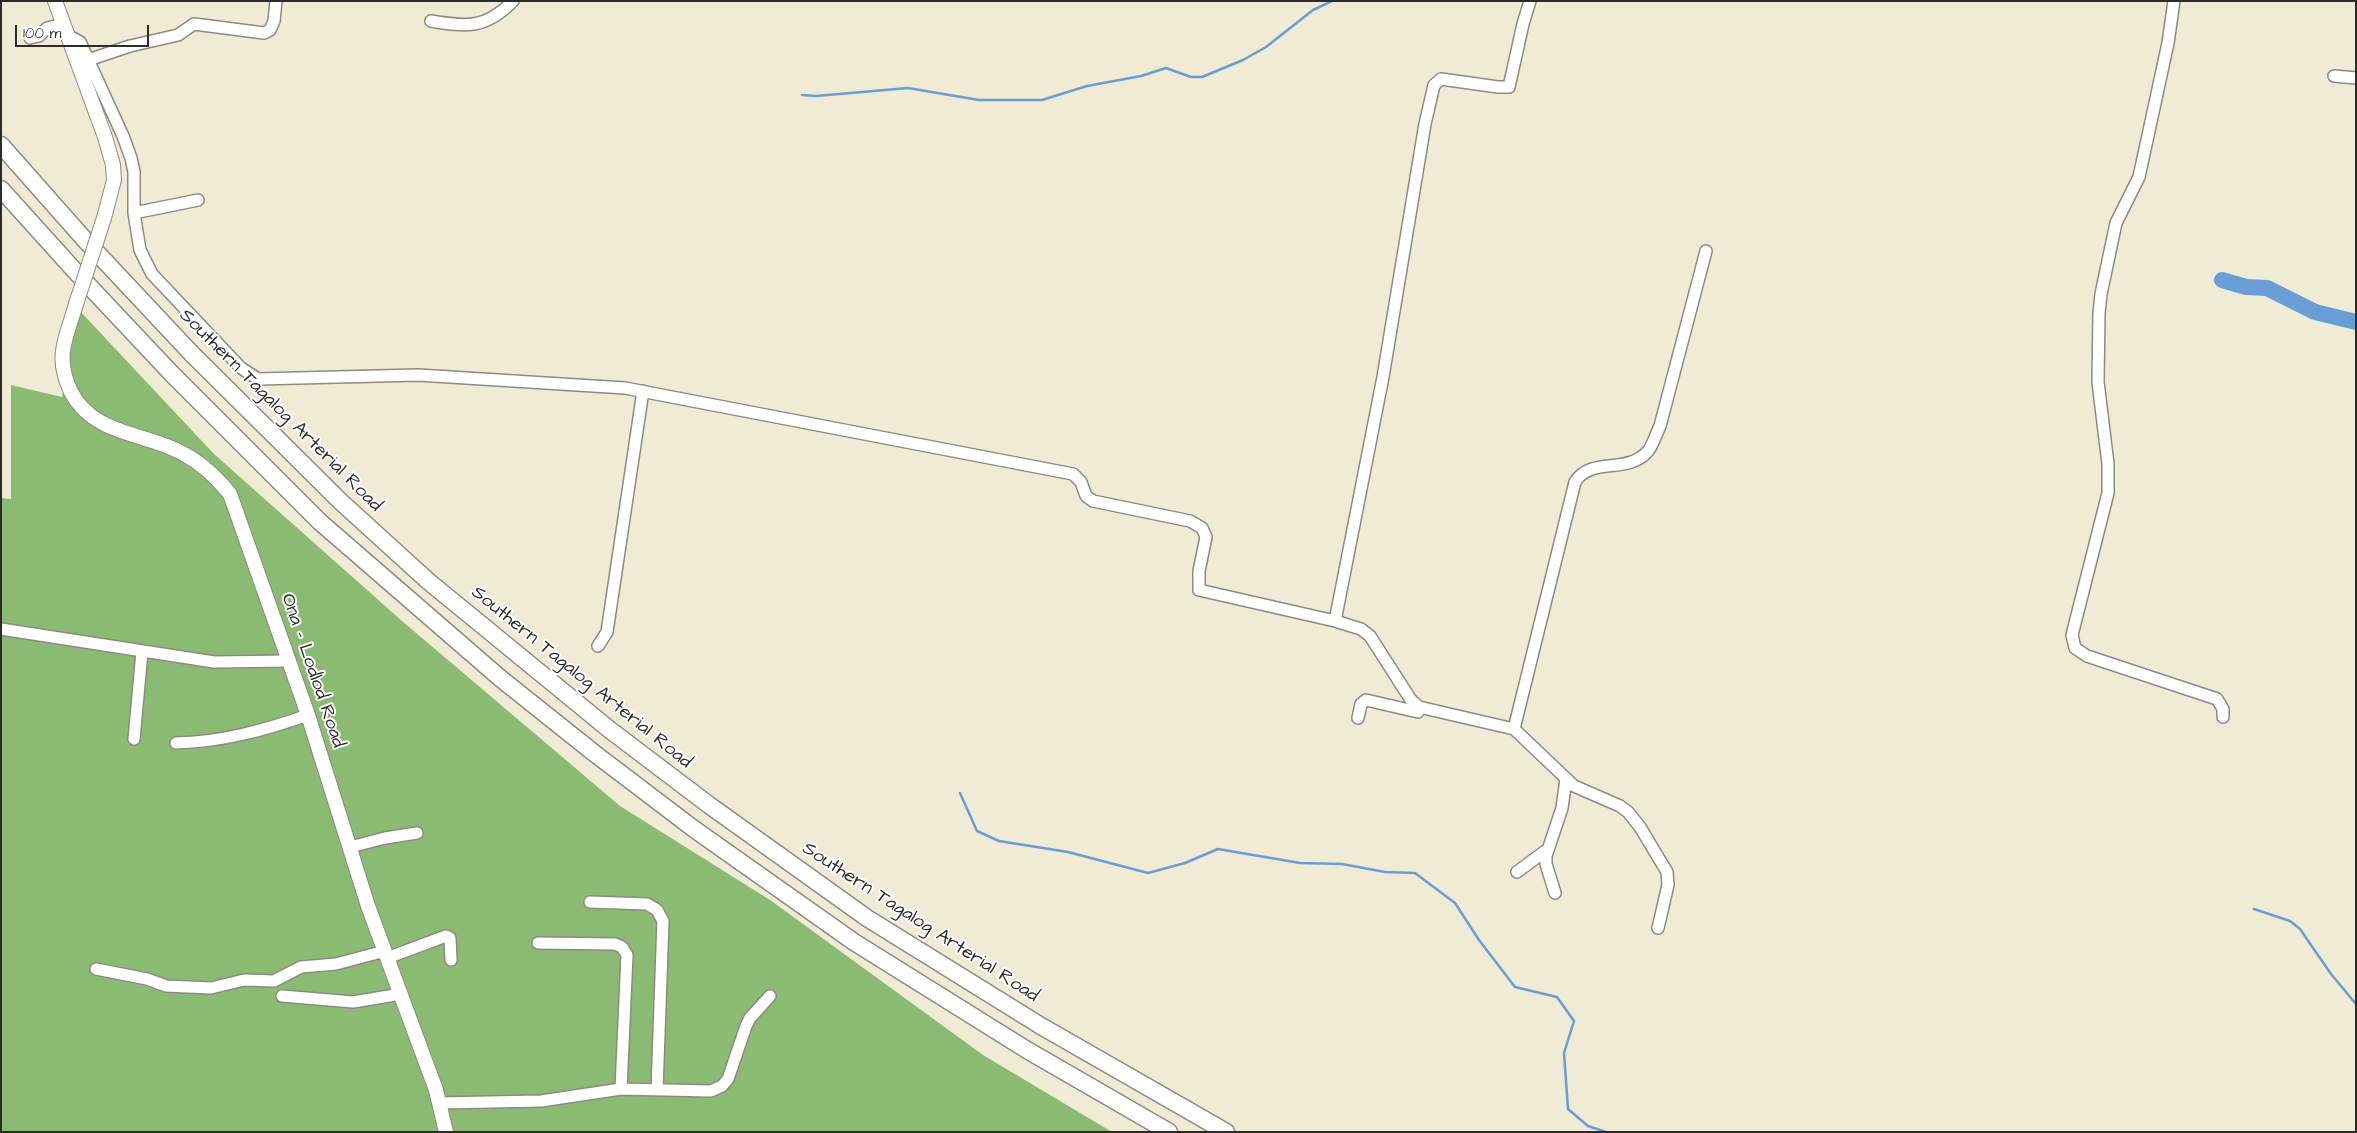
<!DOCTYPE html>
<html>
<head>
<meta charset="utf-8">
<style>
	body { margin:0 }
	#map { position:relative; width:2357px; height:1133px; overflow:hidden; background:#efebd4; font-family:"Architects Daughter",sans-serif }
	canvas { display:block }
	.frame { position:absolute; inset:0; border:2px solid #2b2b2b; pointer-events:none }
	.scale { position:absolute; left:15px; top:25px; width:134px; height:22px; box-sizing:border-box; border:2px solid #2b2b2b; border-top:0; padding-left:6px; font-size:15px; line-height:18px; white-space:nowrap; color:#2b2b2b; -webkit-text-stroke:4px #fff; paint-order:stroke }
</style>
</head>
<body>
<div id="map">
<canvas width="2357" height="1133"></canvas>
<div class="frame"></div>
<div class="scale">100 m</div>
</div>
<script>
const context = document.querySelector('canvas').getContext('2d');
context.lineJoin = 'round';
function fill(path, color) {
  context.fillStyle = color;
  context.fill(path, 'evenodd');
}
function stroke(path, color, width, dash) {
  context.strokeStyle = color;
  context.lineWidth = width;
  context.lineCap = dash ? 'butt' : 'round';
  context.setLineDash(dash || []);
  context.stroke(path);
}
function label(font, color, halo, rows, align = 'center') {
  context.font = font + ' "Architects Daughter",sans-serif';
  context.lineWidth = 4;
  context.setLineDash([]);
  context.textBaseline = 'middle';
  context.strokeStyle = halo;
  context.fillStyle = color;
  for (const [text, x, y, turn = 0] of rows) {
    context.save();
    context.translate(x, y);
    context.rotate((+turn || 0) * Math.PI / 180);
    context.textAlign = isNaN(turn) ? turn : align;
    if (halo) context.strokeText(text, 0, 0);
    context.fillText(text, 0, 0);
    context.restore();
  }
}
fill(new Path2D(`
	M78,309L214,454L402,621L620,806L770,900L983,1055L1112,1132H1V498L11,499V385L62,397Z`), '#8bba73');
stroke(new Path2D(`
	M802,95L816,96L908,88L979,100H1042L1087,86L1141,76L1166,68L1191,77H1202L1243,60L1266,47L1313,10L1332,1
	M960,793L977,831L999,841L1068,852L1148,873L1185,863L1218,849L1300,863L1342,864L1385,872L1415,873L1455,903L1479,940L1515,987L1557,997L1574,1021L1564,1053L1568,1109L1588,1126L1606,1132
	M2254,909L2290,921L2300,929L2331,974L2356,1004`), '#699dd5', 2.5);
stroke(new Path2D(`
	M2222,280L2246,287L2267,288L2315,312L2356,322`), '#699dd5', 16);
const minor = new Path2D(`
	M2174,1L2168,43L2139,177L2116,223L2101,294L2099,313L2098,382L2108,464V493L2072,635L2075,648L2087,656L2217,699L2223,709V717
	M431,21C467,27 486,29 513,1
	M67,35L80,42L123,136L131,158L134,172V213L140,250L152,274L241,368L258,379L418,375L625,388L1073,474L1081,482L1086,496L1093,501L1190,521L1202,528L1206,537L1199,571V590L1335,621L1361,629L1370,636L1411,700L1419,707L1514,729L1574,786L1620,806L1628,812L1640,827L1667,872L1668,885L1658,928
	M30,38L39,36L47,28L63,24
	M88,60L130,46L178,35L194,24L264,33L270,30L274,21L276,1
	M2334,76L2356,78
	M134,213L198,200
	M1335,621L1383,377L1425,124L1434,85L1441,79L1498,87H1509L1523,24L1530,1
	M1,629L214,662L290,661
	M598,646L607,632L643,391
	M1358,718L1361,704L1366,700L1418,712L1419,707
	M1514,729L1575,482C1591,456 1628,475 1648,451C1653,445 1656,434 1660,426L1706,251
	M134,739L142,652
	M176,743C222,742 265,730 308,715
	M350,847L385,838L417,833
	M1517,872L1548,849
	M1555,893L1546,864V856L1562,808L1566,779
	M590,902L647,904L657,910L663,921L657,1090
	M538,943L615,944L622,947L627,955L621,1089
	M387,958L446,936L450,938L451,960
	M96,969L147,979L166,986L211,988L244,980L274,981L301,967L336,964L385,951
	M282,996L353,1002L401,994
	M439,1103L541,1101L621,1089L711,1091L722,1086L728,1079L746,1026L750,1018L770,996`);
const major = new Path2D(`
	M55,1L105,137L113,165L114,180L104,218
	M76,304C72,319 65,335 63,351C61,365 65,379 71,392C94,436 145,432 184,454C203,464 217,478 230,494L308,715L368,906L436,1090L446,1132`);
const highway = new Path2D(`
	M1,145L85,240L191,353L340,501L428,581L610,730L709,805L867,918L1041,1026L1226,1132
	M1,189L75,271L171,373L320,522L500,678L594,753L694,829L854,942L1027,1050L1169,1132`);
stroke(minor, '#8d8b80', 14);
stroke(major, '#8d8b80', 16);
stroke(highway, '#8d8b80', 19);
stroke(minor, '#fff', 11);
stroke(major, '#fff', 14);
stroke(highway, '#fff', 16);
const majorBridge = new Path2D(`
	M76,304L104,218`);
stroke(majorBridge, '#8d8b80', 16, []);
stroke(majorBridge, '#fff', 14);
label('19px', '#2b2b2b', '#fff', [
	["Southern Tagalog Arterial Road",280,411,45],
	["Ona - Lodlod Road",312,671,71],
	["Southern Tagalog Arterial Road",581,678,39],
	["Southern Tagalog Arterial Road",920,923,33]
]);
</script>
</body>
</html>
